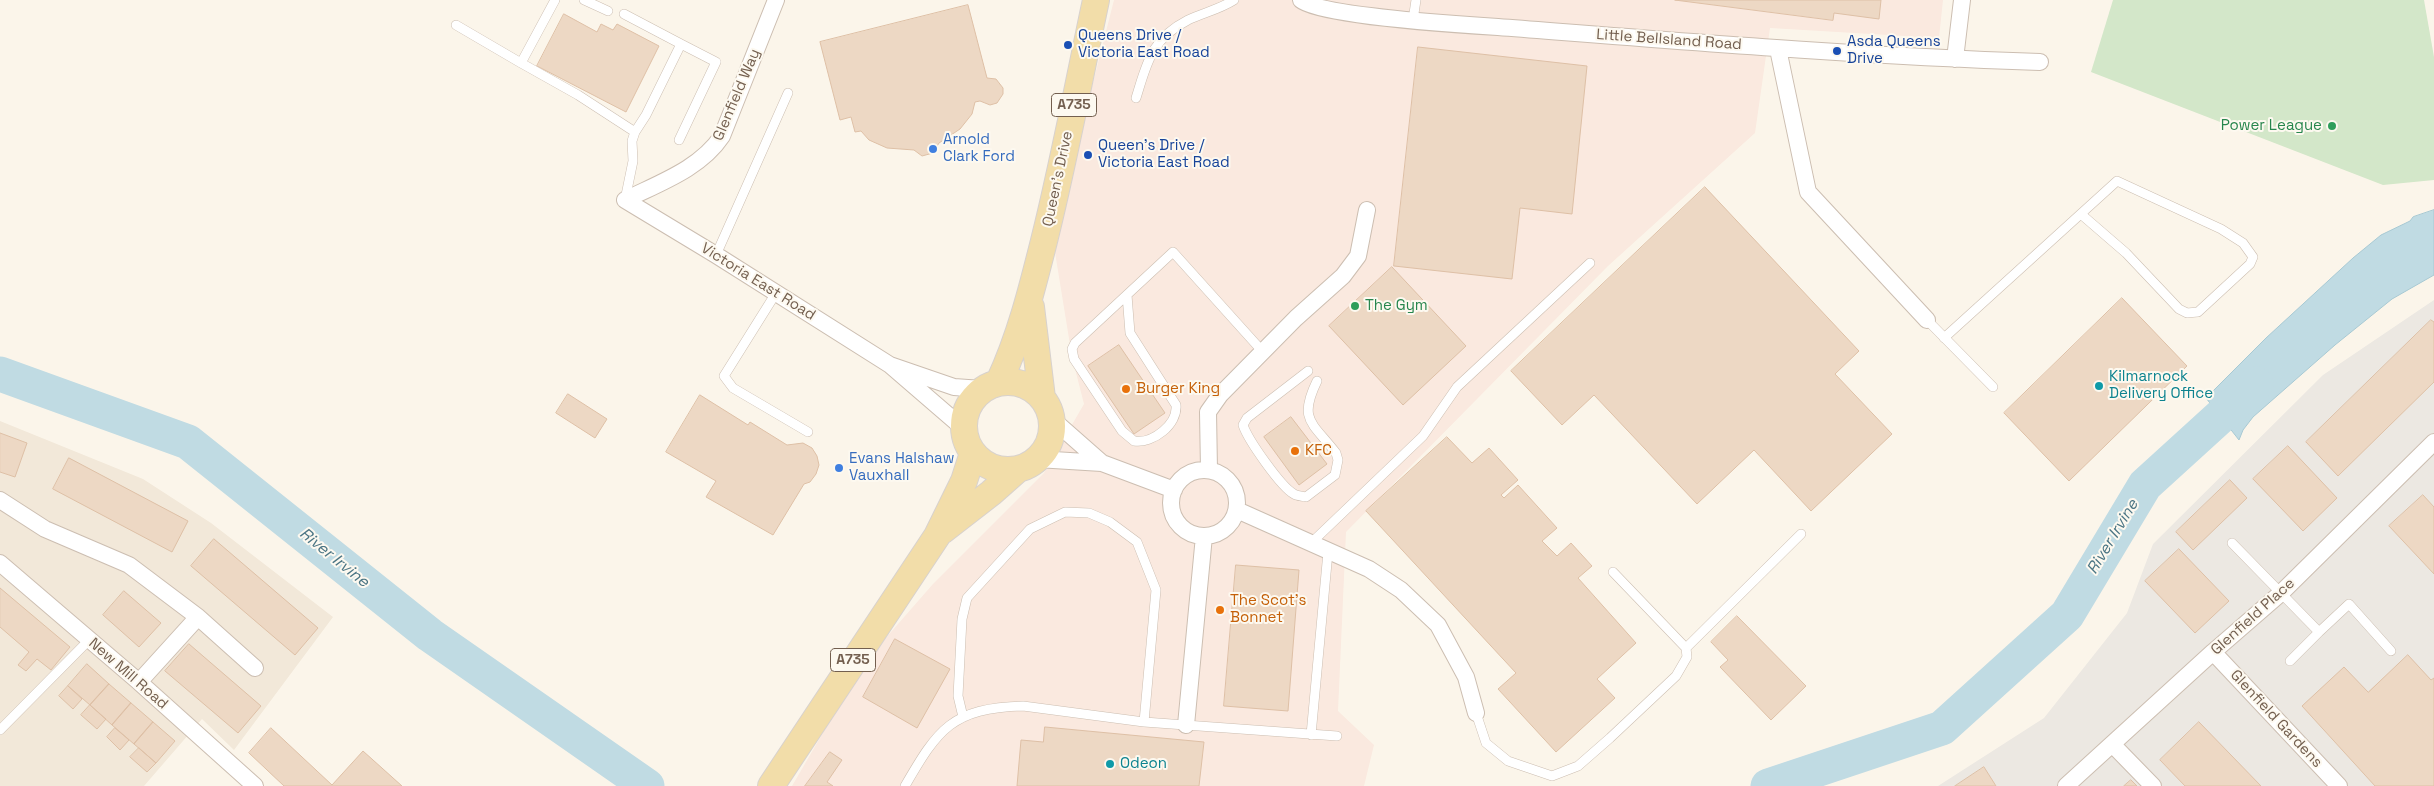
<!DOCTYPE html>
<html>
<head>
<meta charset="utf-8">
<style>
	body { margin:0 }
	canvas { display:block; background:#fbf5ea }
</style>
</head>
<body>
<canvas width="2434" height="786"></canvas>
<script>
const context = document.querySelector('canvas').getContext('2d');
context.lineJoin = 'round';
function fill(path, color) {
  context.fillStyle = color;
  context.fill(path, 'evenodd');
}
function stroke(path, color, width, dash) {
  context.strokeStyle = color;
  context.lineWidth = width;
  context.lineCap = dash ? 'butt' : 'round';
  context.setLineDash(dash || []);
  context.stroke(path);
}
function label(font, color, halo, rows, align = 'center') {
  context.font = font + ' "Space Grotesk",sans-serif';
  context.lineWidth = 4;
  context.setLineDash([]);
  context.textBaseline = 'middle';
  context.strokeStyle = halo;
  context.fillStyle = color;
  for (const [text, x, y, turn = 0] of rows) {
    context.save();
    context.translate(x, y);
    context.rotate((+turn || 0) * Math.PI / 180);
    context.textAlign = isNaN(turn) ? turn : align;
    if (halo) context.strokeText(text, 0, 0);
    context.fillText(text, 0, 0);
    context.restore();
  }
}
fill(new Path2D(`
	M0,421L143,479L211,523L333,617L234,750L202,719L144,786H0Z`), '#f2e8d9');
fill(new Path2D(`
	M1114,0H1943L1939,38L1770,28L1755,133L1608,266L1346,532L1338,711L1374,745L1364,786H792L863,664L933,584L1044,473L1084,404L1072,357L1053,240Z`), '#fae9df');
fill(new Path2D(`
	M2434,300V786H1938L2044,718L2127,613L2153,544L2323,375Z`), '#ece8e2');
fill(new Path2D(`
	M2113,0H2424L2434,57V180L2383,185L2091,72Z`), '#d3e7c9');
const water = new Path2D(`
	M2434,210V275L2392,299L2335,345L2253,417L2243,430L2239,440L2206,398L2266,338L2353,258L2381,235L2410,221L2413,217Z`);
fill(water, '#c0dbe3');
stroke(water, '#a7c9d3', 1);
stroke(new Path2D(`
	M0,374L188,442L430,635L647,786
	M1768,786L1942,728L2067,615L2145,485L2256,384`), '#c0dbe3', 35);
const building = new Path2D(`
	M1675,0H1881L1879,19L1834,13L1833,20Z
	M968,5L987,78L996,79L1003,88V94L997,103L990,105L980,101L975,102L972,114L960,129L939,143L933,153L922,156L914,150L887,148L869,140L861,131L855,132L851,117L840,120L820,42Z
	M564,14L597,32L601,24L613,30L617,24L659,46L626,112L537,66Z
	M1418,47L1587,66L1572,214L1520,208L1512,279L1394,266Z
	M1705,187L1859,351L1835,374L1892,434L1811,511L1754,450L1697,504L1594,395L1562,425L1511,371Z
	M1392,267L1466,346L1403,405L1329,326Z
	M2122,298L2187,366L2069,481L2004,413Z
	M2431,320L2434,322V382L2338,476L2306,442Z
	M1119,345L1165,413L1134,434L1088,366Z
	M568,394L607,419L595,438L556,413Z
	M700,395L748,425L750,422L787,445L803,443L812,448L817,456L819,465L816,474L810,482L804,484L773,535L706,497L716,481L666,452Z
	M1291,417L1327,464L1299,485L1264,437Z
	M0,433L27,443L15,477L0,472Z
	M1447,437L1472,463L1489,448L1518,480L1501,495L1504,498L1518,485L1557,528L1542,541L1557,556L1571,543L1592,566L1578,578L1636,643L1597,679L1615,698L1556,752L1498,689L1516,673L1366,511Z
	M2288,446L2337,498L2303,531L2253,479Z
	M69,458L188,521L172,552L53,489Z
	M2230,480L2247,498L2193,550L2176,532Z
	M2423,495L2434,507V574L2389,526Z
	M214,539L318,628L295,655L191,566Z
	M2179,549L2229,601L2195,633L2145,581Z
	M1236,565L1299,570L1288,711L1224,706Z
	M0,588L70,647L51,670L37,659L26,671L18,665L29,652L0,627Z
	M124,591L161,623L139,647L103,615Z
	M1737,616L1806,686L1771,720L1720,667L1728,660L1711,642Z
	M895,639L950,669L917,728L863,697Z
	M189,644L261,706L238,733L165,671Z
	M2408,655L2431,680L2434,678V786H2375L2302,706L2344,667L2368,692Z
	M87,664L109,684L90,705L68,686Z
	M109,684L131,703L112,725L90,705Z
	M68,686L82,699L73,709L59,696Z
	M131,703L153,722L134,744L112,725Z
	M90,705L106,719L97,729L81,715Z
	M153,722L175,741L156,763L134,744Z
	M2199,722L2261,786H2185L2160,760Z
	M1045,727L1204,742L1199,786H1017L1021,740L1043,742Z
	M115,728L129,740L120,750L107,737Z
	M271,728L332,785L363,751L402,786H284L249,753Z
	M139,748L156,763L147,772L130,757Z
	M830,752L842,760L827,782L833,786H805Z
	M1984,767L1996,786H1955Z
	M2131,780L2137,786H2124Z`);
fill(building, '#edd8c4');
stroke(building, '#dec0a6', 1);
const service = new Path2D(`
	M555,0L521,63L578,95L635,132
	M584,0L608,11
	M624,14L681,44
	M1413,20L1416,0
	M456,25L521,63
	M1136,98C1147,63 1151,39 1188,20C1203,13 1220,9 1234,0
	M625,200L633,161L632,141L635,132L646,115L681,44L716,62L679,140
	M716,255L788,93
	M776,293L724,376L733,388L808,432
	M1127,295L1130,333L1176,405C1178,424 1153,444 1134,441L1122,431L1074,359L1072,349L1075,343L1173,252L1263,352
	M1927,320L1993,387
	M1944,338L2117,181L2221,229L2243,243L2253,257L2250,264L2198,312L2187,313L2179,309L2126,253L2082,215
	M1308,371L1247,418L1243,425C1248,440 1281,487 1294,494C1297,496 1302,496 1306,497L1335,475L1338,460L1336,453C1312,422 1298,420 1317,381
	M2232,543L2319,632L2349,604L2391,651
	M1310,544L1423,436L1457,387L1590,263
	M1686,648L1801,534
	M2290,661L2319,632
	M1476,713L1486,743L1508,761L1552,776L1578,766L1610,738L1676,676L1687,657L1686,648L1613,572
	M963,717L958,696L962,619L967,598L1030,529L1065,512L1089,513L1110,522L1137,542L1156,590L1144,722
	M0,730L89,640
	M1311,735L1328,552
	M905,786C938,729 952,708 1023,706L1144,722L1337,736`);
const minor = new Path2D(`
	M1301,0C1320,16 1465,25 1498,27C1679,41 1859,56 2040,62
	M1778,49L1808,192L1927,320
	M1955,59L1962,0
	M625,200L716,255L890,365
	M625,200C659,183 700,169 722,136L776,0
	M1052,419L1102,463
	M963,428L890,365L954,387L982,389
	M1037,459L1102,463L1174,490
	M1209,470L1208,412L1220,395L1296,318L1343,276L1358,256L1367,210
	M1171 503a33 33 0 1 1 66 0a33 33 0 1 1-66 0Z
	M0,500L45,529L129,565L198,617L255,668
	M1237,510L1369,569L1401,590L1438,625L1466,677L1476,713
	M0,563L139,682L255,786
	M2213,652L2339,786
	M139,682L198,617
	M1186,725L1204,536
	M2113,745L2153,786
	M2066,786L2213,652L2281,593L2434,442`);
const primary = new Path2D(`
	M1031,307L1042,398
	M964 426a44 44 0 1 1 88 0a44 44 0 1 1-88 0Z
	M999,382C1020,337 1032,289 1044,241C1064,161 1079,80 1096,0
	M942,531L991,493L1017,470
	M771,786L937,536L964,481L973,453`);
stroke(service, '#ccbeb1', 10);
stroke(minor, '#ccbeb1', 18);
stroke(primary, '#d8d2ce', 28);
stroke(service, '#fff', 9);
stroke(minor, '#fff', 16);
stroke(primary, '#f2dda9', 26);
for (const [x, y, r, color] of [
	[1068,45,5,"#1a4fb4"],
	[1837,51,5,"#1a4fb4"],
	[2332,126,5,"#2e9e5b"],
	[933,149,5,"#3f7fe0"],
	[1088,155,5,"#1a4fb4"],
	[1355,306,5,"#2e9e5b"],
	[2099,386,5,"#0f9aa8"],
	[1126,389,5,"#e8710a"],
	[1295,451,5,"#e8710a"],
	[839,468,5,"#3f7fe0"],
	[1220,610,5,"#e8710a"],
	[1110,764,5,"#0f9aa8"]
]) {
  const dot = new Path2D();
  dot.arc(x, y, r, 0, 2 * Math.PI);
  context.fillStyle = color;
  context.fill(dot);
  stroke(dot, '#fdf9f0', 2);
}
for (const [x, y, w] of [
	[1074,105,45],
	[853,660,45]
]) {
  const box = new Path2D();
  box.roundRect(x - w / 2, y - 11.5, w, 23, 4);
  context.fillStyle = '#fdf9f0';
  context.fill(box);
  stroke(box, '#735f4f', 1);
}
label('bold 14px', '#735f4f', null, [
	["A735",1074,105],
	["A735",853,660]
]);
label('15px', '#164399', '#fdf9f0', [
	["Queens Drive /",1078,36],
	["Victoria East Road",1078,53],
	["Asda Queens",1847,42],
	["Drive",1847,59],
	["Queen's Drive /",1098,146],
	["Victoria East Road",1098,163]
], 'left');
label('15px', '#735f4f', '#fdf9f0', [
	["Little Bellsland Road",1669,40,4],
	["Glenfield Way",737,95,-67],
	["Queen's Drive",1058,179,-78],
	["Victoria East Road",758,282,32],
	["Glenfield Place",2253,617,-42],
	["New Mill Road",128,674,41],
	["Glenfield Gardens",2276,719,47]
]);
label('15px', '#27864d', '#fdf9f0', [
	["Power League",2322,126],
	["The Gym",1365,306,"left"]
], 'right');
label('15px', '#366cbe', '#fdf9f0', [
	["Arnold",943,140],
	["Clark Ford",943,157],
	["Evans Halshaw",849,459],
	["Vauxhall",849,476]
], 'left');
label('15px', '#0d838f', '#fdf9f0', [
	["Kilmarnock",2109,377],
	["Delivery Office",2109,394],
	["Odeon",1120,764]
], 'left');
label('15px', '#c56008', '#fdf9f0', [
	["Burger King",1136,389],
	["KFC",1305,451],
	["The Scot's",1230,601],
	["Bonnet",1230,618]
], 'left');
label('italic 16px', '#4b7584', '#fdf9f0', [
	["River Irvine",2113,537,-59],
	["River Irvine",334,558,39]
]);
</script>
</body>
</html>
